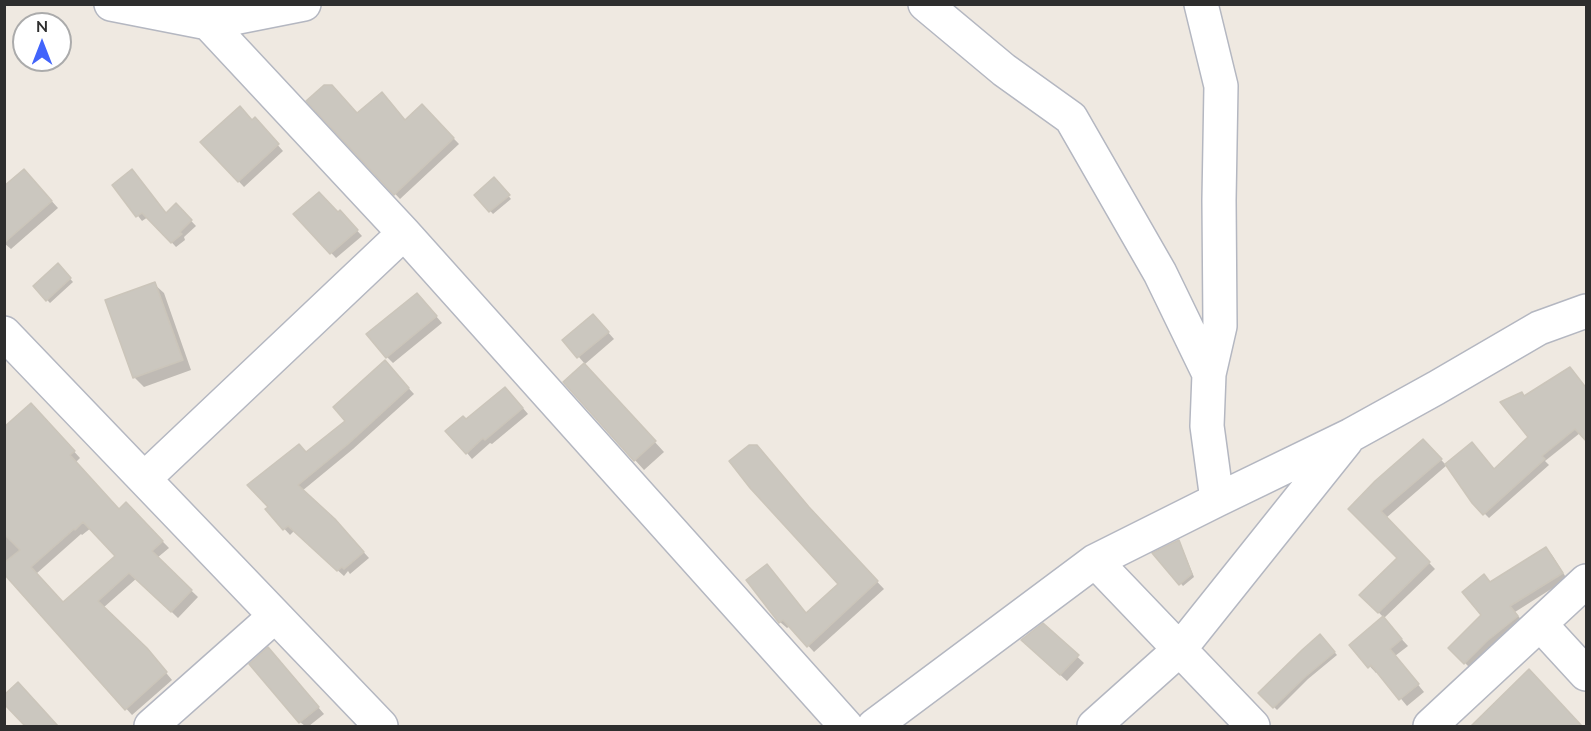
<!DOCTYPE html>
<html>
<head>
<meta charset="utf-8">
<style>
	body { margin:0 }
	#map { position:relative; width:1591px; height:731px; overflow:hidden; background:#efe9e1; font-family:Mulish,sans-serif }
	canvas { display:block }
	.frame { position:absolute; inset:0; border:6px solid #2e2e2e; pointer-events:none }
	.north { position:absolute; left:12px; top:12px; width:60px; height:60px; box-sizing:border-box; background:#fff; border:2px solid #ababab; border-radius:50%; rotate:0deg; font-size:16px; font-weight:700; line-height:24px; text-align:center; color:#2e2e2e }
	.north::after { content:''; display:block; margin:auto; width:21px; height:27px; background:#4264fb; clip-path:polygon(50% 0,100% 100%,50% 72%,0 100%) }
</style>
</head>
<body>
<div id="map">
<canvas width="1591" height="731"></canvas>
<div class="frame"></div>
<div class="north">N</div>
</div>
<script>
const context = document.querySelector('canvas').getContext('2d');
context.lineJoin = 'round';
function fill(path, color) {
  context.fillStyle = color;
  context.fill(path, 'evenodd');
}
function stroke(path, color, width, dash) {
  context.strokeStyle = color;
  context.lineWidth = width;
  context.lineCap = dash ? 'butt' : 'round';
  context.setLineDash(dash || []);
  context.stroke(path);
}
fill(new Path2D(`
	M308,101L357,115L406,121L422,106L459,144L400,199Z
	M252,122L260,125L283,151L244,187L202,142Z
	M30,177L58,208L11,249L4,243V188Z
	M494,179L511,199L493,214L476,195Z
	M114,185L166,214L176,205L196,226L184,237L185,240L176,247L148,217L142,221Z
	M340,212L362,236L336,258L295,215L338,214Z
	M58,265L73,282L50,303L35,287Z
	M154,284L164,293L191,370L144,387L134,377Z
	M423,301L442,323L393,363L387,357Z
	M599,322L614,339L585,364L564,340Z
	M390,368L414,394L353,449L302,491L340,526L369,558L350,574L348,571L344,576L294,531L290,535L267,510L306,454L347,421Z
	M1570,369L1586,390V440L1580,433L1545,461L1549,465L1489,518L1473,502L1447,465L1386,518L1435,569L1383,619L1408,646L1395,656L1424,692L1407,706L1378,671L1376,673L1351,646L1384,618L1362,595L1399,558L1350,509L1376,482L1423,441L1446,465L1472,444L1495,471L1530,438L1502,402L1521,394L1525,397Z
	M593,374L664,452L644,470L635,460Z
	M511,394L528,414L492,444L490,443L472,459L467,453L466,421Z
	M38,412L80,458L76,462L119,510L126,504L169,548L157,558L198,597L178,618L137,578L103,608L153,657L172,680L132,715L4,572V429ZM91,528L117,556L64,604L36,574L81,534L82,535Z
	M815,516L884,589L814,652L790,626L787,628L780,622L767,566L807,614L840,584Z
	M1179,542L1181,545L1194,577L1183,586L1154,554Z
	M1546,549L1552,555L1567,579L1515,612L1523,622L1471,669L1450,648L1483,615L1491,583Z
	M1043,625L1084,663L1067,681L1029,646Z
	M1320,636L1337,655L1308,679L1277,710L1260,693Z
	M274,656L324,714L309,726H305L300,722Z
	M1529,672L1581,726H1473Z`), '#0003');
const building = new Path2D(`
	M324,85H332L357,113L382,92L405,120L422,104L454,138L394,195L306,101Z
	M240,106L252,120L255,117L279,144L238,182L200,142Z
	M24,169L52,201L4,243V186Z
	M132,169L166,213L176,203L192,220L180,232L182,234L171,243L142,213L136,217L112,185Z
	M494,177L510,195L489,212L474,195Z
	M319,192L338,212L340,210L358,230L330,254L293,214Z
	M58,263L71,278L46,301L33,286Z
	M155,282L183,360L133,378L105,300Z
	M417,293L437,316L386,358L366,334Z
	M593,314L609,332L577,358L562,340Z
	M385,360L409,388L348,444L298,485L335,519L364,552L344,569L342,567L337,571L288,526L283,530L265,509L268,507L247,485L299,444L306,452L345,421L333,407Z
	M584,363L656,441L634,461L563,382Z
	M1570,367L1587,389V442L1575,429L1542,456L1545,459L1483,515L1472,503L1445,464L1472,442L1494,469L1528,437L1500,402L1522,392L1524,396Z
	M505,387L523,408L485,440L483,438L466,454L445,431L463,416L466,419Z
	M31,403L75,451L70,455L119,509L126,502L163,541L152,551L192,590L171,612L129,573L98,601L147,648L167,672L125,710L4,574V563L20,550L4,534V427ZM83,522L115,556L63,602L31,567L74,529L75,530Z
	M1423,439L1442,459L1381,511L1430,562L1378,613L1359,595L1397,558L1348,509L1375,481Z
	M749,445H757L809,507L878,581L807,647L783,620L779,623L746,580L767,564L806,613L838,584L750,488L729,461Z
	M1179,540L1192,574L1179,585L1152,553Z
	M1546,547L1563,573L1510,606L1518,616L1487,641L1464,664L1448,648L1481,615L1462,592L1484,574L1490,582Z
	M1383,616L1402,639L1390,649L1419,684L1399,700L1371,665L1368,668L1349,645Z
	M1043,623L1079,655L1060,675L1021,640Z
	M1320,634L1335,652L1305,677L1273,708L1258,693L1302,650Z
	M268,647L319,707L299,723L249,664Z
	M1529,669L1582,726H1471Z
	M18,682L58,726H25L4,704V695Z`);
fill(building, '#cbc7bf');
stroke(building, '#cbc5ba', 1.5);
const minor = new Path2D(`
	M111,4L208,23L304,4
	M925,4L1004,70L1071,118L1160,273L1209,374
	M1201,4L1221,86L1219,200L1220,326L1209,374L1207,426L1217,500
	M208,23L404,233L846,726
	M4,333L381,726
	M144,479L404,233
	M1095,561L1253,726
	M1540,624L1586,674
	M151,726L275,616
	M874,726L1095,561L1217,500L1351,435L1436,388L1539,328L1586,311
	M1094,726L1179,650L1346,441
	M1430,726L1586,581`);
stroke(minor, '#b4b7c1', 36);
stroke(minor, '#fff', 33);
</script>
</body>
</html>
